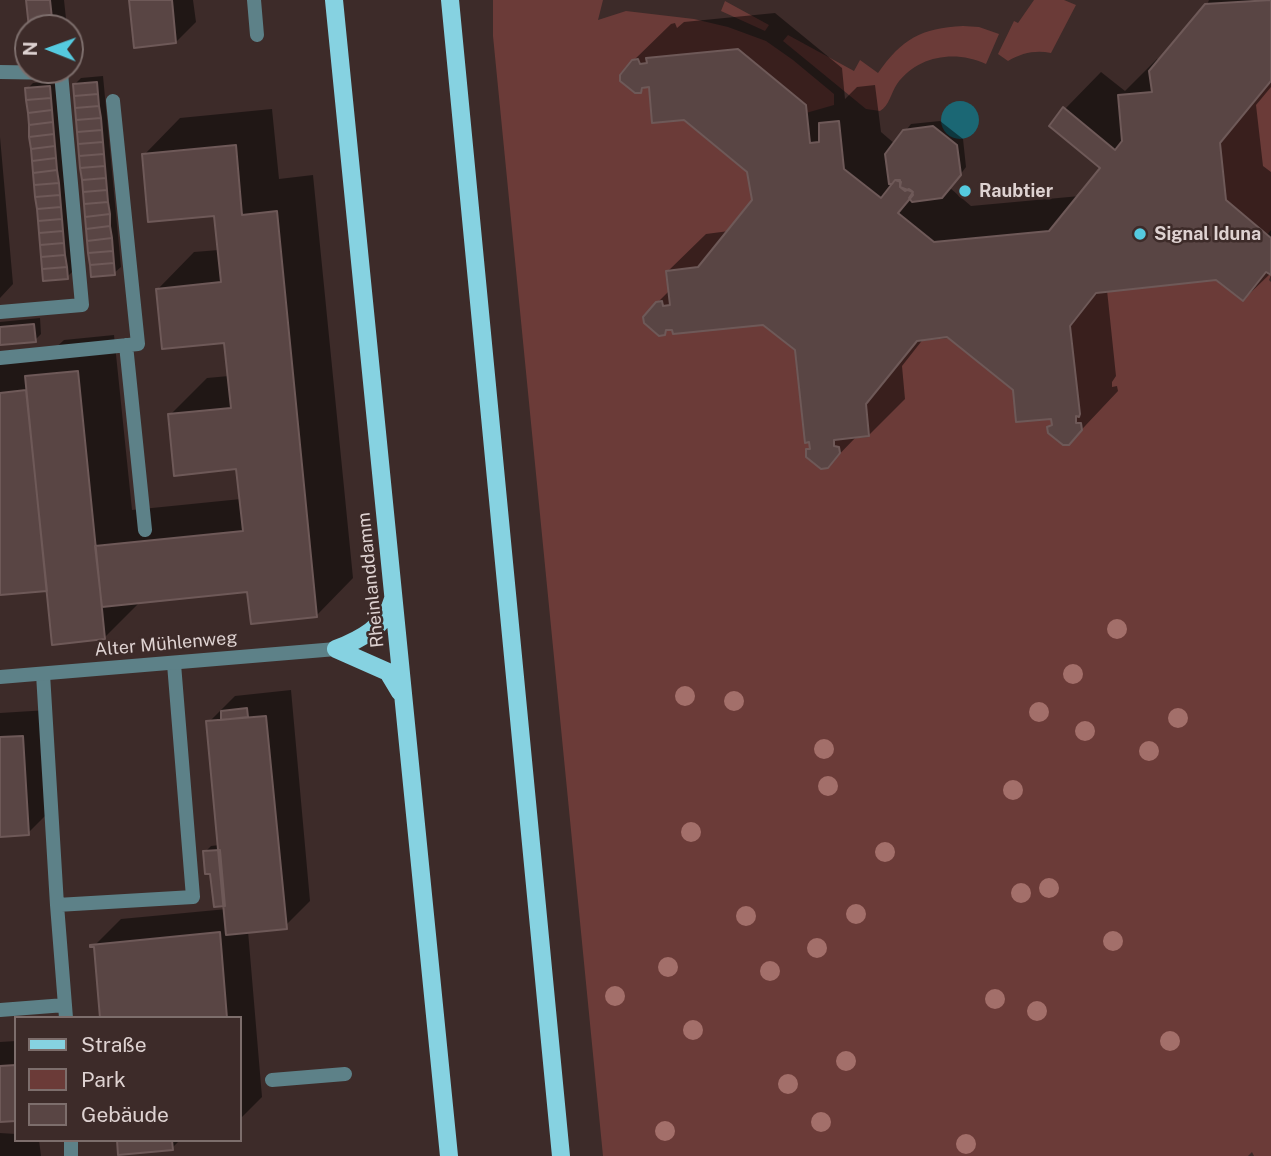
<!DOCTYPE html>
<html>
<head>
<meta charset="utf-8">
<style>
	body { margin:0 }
	#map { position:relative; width:1271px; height:1156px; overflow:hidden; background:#3d2b29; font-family:"Public Sans",sans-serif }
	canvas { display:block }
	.legend { position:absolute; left:14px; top:1016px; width:228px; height:126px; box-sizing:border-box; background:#3d2b29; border:2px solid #7d6e6c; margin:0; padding:9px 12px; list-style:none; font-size:21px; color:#ded2d1 }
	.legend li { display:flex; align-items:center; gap:14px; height:35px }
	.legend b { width:35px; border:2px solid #7d6e6c }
	.north { position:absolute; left:14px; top:14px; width:70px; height:70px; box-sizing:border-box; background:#3d2b29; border:2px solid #7d6e6c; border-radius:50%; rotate:271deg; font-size:19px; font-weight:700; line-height:28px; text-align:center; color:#ded2d1 }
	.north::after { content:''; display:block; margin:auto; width:24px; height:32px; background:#55cadf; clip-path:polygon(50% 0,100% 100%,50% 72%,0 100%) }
</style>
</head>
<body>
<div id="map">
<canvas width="1271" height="1156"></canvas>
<ul class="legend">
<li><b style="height:9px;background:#86d2e1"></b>Straße</li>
<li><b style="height:19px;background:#6b3b38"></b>Park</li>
<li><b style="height:19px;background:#594544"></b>Gebäude</li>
</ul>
<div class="north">N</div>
</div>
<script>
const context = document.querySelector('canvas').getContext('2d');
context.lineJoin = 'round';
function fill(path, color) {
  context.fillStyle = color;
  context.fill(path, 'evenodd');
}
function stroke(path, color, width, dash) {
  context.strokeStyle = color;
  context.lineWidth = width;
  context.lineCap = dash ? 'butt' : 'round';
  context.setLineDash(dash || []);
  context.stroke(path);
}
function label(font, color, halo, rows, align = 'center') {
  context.font = font + ' "Public Sans",sans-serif';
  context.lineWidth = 5;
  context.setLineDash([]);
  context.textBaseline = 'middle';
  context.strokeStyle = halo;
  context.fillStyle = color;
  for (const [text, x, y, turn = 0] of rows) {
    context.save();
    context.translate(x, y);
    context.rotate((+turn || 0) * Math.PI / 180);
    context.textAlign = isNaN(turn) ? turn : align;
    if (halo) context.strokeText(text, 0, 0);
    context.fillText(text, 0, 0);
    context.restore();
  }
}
fill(new Path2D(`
	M493,0H603L598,20L626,11L694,19L728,27L766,41L793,60L834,94V105L806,113V105L772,77L646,58L647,63L640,64L638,59L632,60L620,75V81L635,93H641L642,88L649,87L652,123L684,120L747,172L752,200L698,267L666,271L670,305L663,306L662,301L656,302L643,317L644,323L659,336L665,335L666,330H672L673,334L763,325L795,350L805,442H809L810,449H806V457L821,469L828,468L839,453V447L834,446V440L869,437L866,404L917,341L950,338L1013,390L1016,422L1051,419L1052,425L1047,427L1048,433L1063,445H1069L1082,429L1081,423H1076V416L1079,417L1080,414L1070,326L1096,293L1216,280L1243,301L1266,272L1271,275L1269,280L1271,282V1156H1254L1252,1152L1248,1156H603L493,36Z
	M1034,0H1064L1076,5L1051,53C1035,50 1022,53 1008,61L998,54L1014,21L1018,23Z
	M725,1L769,25L765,31L721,11Z
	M963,26L979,27L999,34L986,64C956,50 918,55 897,84C891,93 889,106 880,111L866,109L783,41L788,35L854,71L860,60L878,73C902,39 921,28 963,26Z
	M1271,81V230L1267,235L1226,200L1220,143Z`), '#6b3b38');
fill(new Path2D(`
	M941 120a19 19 0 1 1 38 0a19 19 0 1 1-38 0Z`), '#1b6774');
fill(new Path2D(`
	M28,0H64L67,28H31Z
	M130,0H193L196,22L176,42Z
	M1209,0H1271V87L1256,105L1263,166L1271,172V273L1244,299L1216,278L1107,290L1116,376L1112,382V387L1117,386L1118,391L1069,443L1050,426L1053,422L1052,415L1014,389L947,335L924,338L902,366L905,399L868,436H857L827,467L808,450L811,446L797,349L763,323L670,328L664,333L657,303L671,289L667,272L706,234L729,231L753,201L749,171L652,85L646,86L642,90L633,61L671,24L675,23L677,28L684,22L775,13L842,68L845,99L857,87L875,85L881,132L895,144L911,124L940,121L963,139L966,167L950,188L971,206L1080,196L1103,168L1065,109L1101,72L1125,91L1157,59L1163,58L1206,7Z
	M103,76L121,267L114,273L74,85L81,78Z
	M55,81L73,271L67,277L27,89L33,83Z
	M272,109L279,179L313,175L353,578L317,615L249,590L141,601L104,638L48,589L0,594V355H48L64,340L114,335L132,510L241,499L238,467L170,415L207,378L229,376L226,341L158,289L194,252L219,250L215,214L144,155L180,118Z
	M0,137L13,284L0,298Z
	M40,318L41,334L35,340L0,344V322Z
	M291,690L310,901L284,927L248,931L262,1097L240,1119V1018H101L95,945L121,919L227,909L205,852L211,846L220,845L209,722L235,696Z
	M48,710L54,807L28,833L0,835V713Z
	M16,1041V1120L0,1121V1042Z
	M0,1133L16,1134V1140H39L41,1156H0Z
	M118,1140H180L172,1148Z`), '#0007');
const building = new Path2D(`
	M26,0H50L53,28H29Z
	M129,0H172L176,43L134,48Z
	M1271,0V81L1220,143L1226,200L1271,238V275L1266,272L1243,301L1216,280L1096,293L1070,326L1080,414L1079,417L1076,416V423H1081L1082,430L1069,445H1063L1048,433L1047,427L1052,425L1051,419L1016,422L1013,390L947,337L917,341L866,404L869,436L834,440V446L839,447L840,453L828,468L821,469L806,457V449H810L809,442L805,443L795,350L763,325L673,334L672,330H666L665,335L659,336L644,323L643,317L656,302L662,301L663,306L670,305L666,271L698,267L752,200L747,172L684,120L652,123L649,87L642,88L641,93H635L620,81V75L632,60L638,59L640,64L647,63L646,58L738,49L806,105L810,143L819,142V123L839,121L844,169L881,198L895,180L901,182L900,187L905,191L909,189L912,191L913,195L898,213L934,242L1049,231L1100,168L1049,126L1063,107L1115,150L1122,141L1118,95L1152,92L1149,71L1205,4Z
	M97,82L98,94L74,96L73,84Z
	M50,86L51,98L26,100L25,88Z
	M98,94L99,106L75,108L74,96Z
	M51,98L52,110L28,113L26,100Z
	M99,106L101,118L76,120L75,108Z
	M52,110L53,122L29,125L28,113Z
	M101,118L102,130L77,132L76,120Z
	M53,122L54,134L29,137V125Z
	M933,126L957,145L961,175L942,198L912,202L909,198L913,192L900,187V180H895L892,184H889L885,154L903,130Z
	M102,130L103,142L78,144L77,132Z
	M54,134L55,146L31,149L29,137Z
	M103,142L104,154L79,156L78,144Z
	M236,145L242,215L277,211L317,617L251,624L247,592L102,607L95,546L243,531L236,469L174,476L168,414L231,408L224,343L162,349L156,289L221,282L214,216L148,222L142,154Z
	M55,146L56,158L32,161L31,149Z
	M104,154L105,166L80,168L79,156Z
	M56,158L57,170L33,173L32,161Z
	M105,166L106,178L82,180L80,168Z
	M57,170L59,183L34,185L33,173Z
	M106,178L107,190L83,192L82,180Z
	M59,183L60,195L35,197L34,185Z
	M107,190L108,202L84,204L83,192Z
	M60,195L61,207L37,209L35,197Z
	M108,202L110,214L85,217L84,204Z
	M61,207L62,219L38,221L37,209Z
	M110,214V226L86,229L85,217Z
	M62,219L63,231L39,233L38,221Z
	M110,226L112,238L87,241L86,229Z
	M63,231L64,243L40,245L39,233Z
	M112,238L113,251L88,253L87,241Z
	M64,243L65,255L41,257L40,245Z
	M113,251L114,263L90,265L88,253Z
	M65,255L67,267L42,269L41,257Z
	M114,263L115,275L91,277L90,265Z
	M67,267L68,279L43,281L42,269Z
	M34,324L36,342L0,345V327Z
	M78,371L105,639L52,645L25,376Z
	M26,390L47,591L0,595V393Z
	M247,708L248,717L221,720V711Z
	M266,716L287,929L226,935L206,721Z
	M23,736L29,835L0,837V737Z
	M220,850L225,906L214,907L210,874H205L203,851Z
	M220,932L227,1018H100L94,947H90V945Z
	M16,1065V1121L0,1122V1066Z
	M117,1140H172L173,1150L118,1155Z`);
fill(building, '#594544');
stroke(building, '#6e5958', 2);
stroke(new Path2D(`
	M254,0L257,35
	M0,72L61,73L82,305L0,312
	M126,345L145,530
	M0,358L138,344L113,101
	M43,674L57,905L193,897L174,664
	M57,905L66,1018
	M0,1010L65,1005
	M272,1080L345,1074
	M71,1140V1156`), '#5d8188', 14);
stroke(new Path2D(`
	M0,677L336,649`), '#5d8188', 14);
stroke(new Path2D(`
	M334,0L449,1156
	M450,0L561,1156
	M336,649L388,672L400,692
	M336,649C359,640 386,627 393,599`), '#86d2e1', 18);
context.fillStyle = '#a36f6a';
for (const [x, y] of [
	[1117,629],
	[1073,674],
	[685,696],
	[734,701],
	[1039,712],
	[1178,718],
	[1085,731],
	[824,749],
	[1149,751],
	[828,786],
	[1013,790],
	[691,832],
	[885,852],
	[1049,888],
	[1021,893],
	[856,914],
	[746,916],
	[1113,941],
	[817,948],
	[668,967],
	[770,971],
	[615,996],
	[995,999],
	[1037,1011],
	[693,1030],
	[1170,1041],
	[846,1061],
	[788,1084],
	[821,1122],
	[665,1131],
	[966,1144]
]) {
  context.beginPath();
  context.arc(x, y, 10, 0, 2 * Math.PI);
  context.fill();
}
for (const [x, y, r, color] of [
	[965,191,7,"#55cadf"],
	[1140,234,7,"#55cadf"]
]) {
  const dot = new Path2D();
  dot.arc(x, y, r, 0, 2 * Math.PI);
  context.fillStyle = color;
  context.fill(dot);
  stroke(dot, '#3d2b29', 2.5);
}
label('bold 18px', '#ded2d1', '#3d2b29', [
	["Raubtier",979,191],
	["Signal Iduna",1154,234]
], 'left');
label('18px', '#ded2d1', '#3d2b29', [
	["Rheinlanddamm",371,580,-96],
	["Alter Mühlenweg",166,644,-5]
]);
</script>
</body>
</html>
